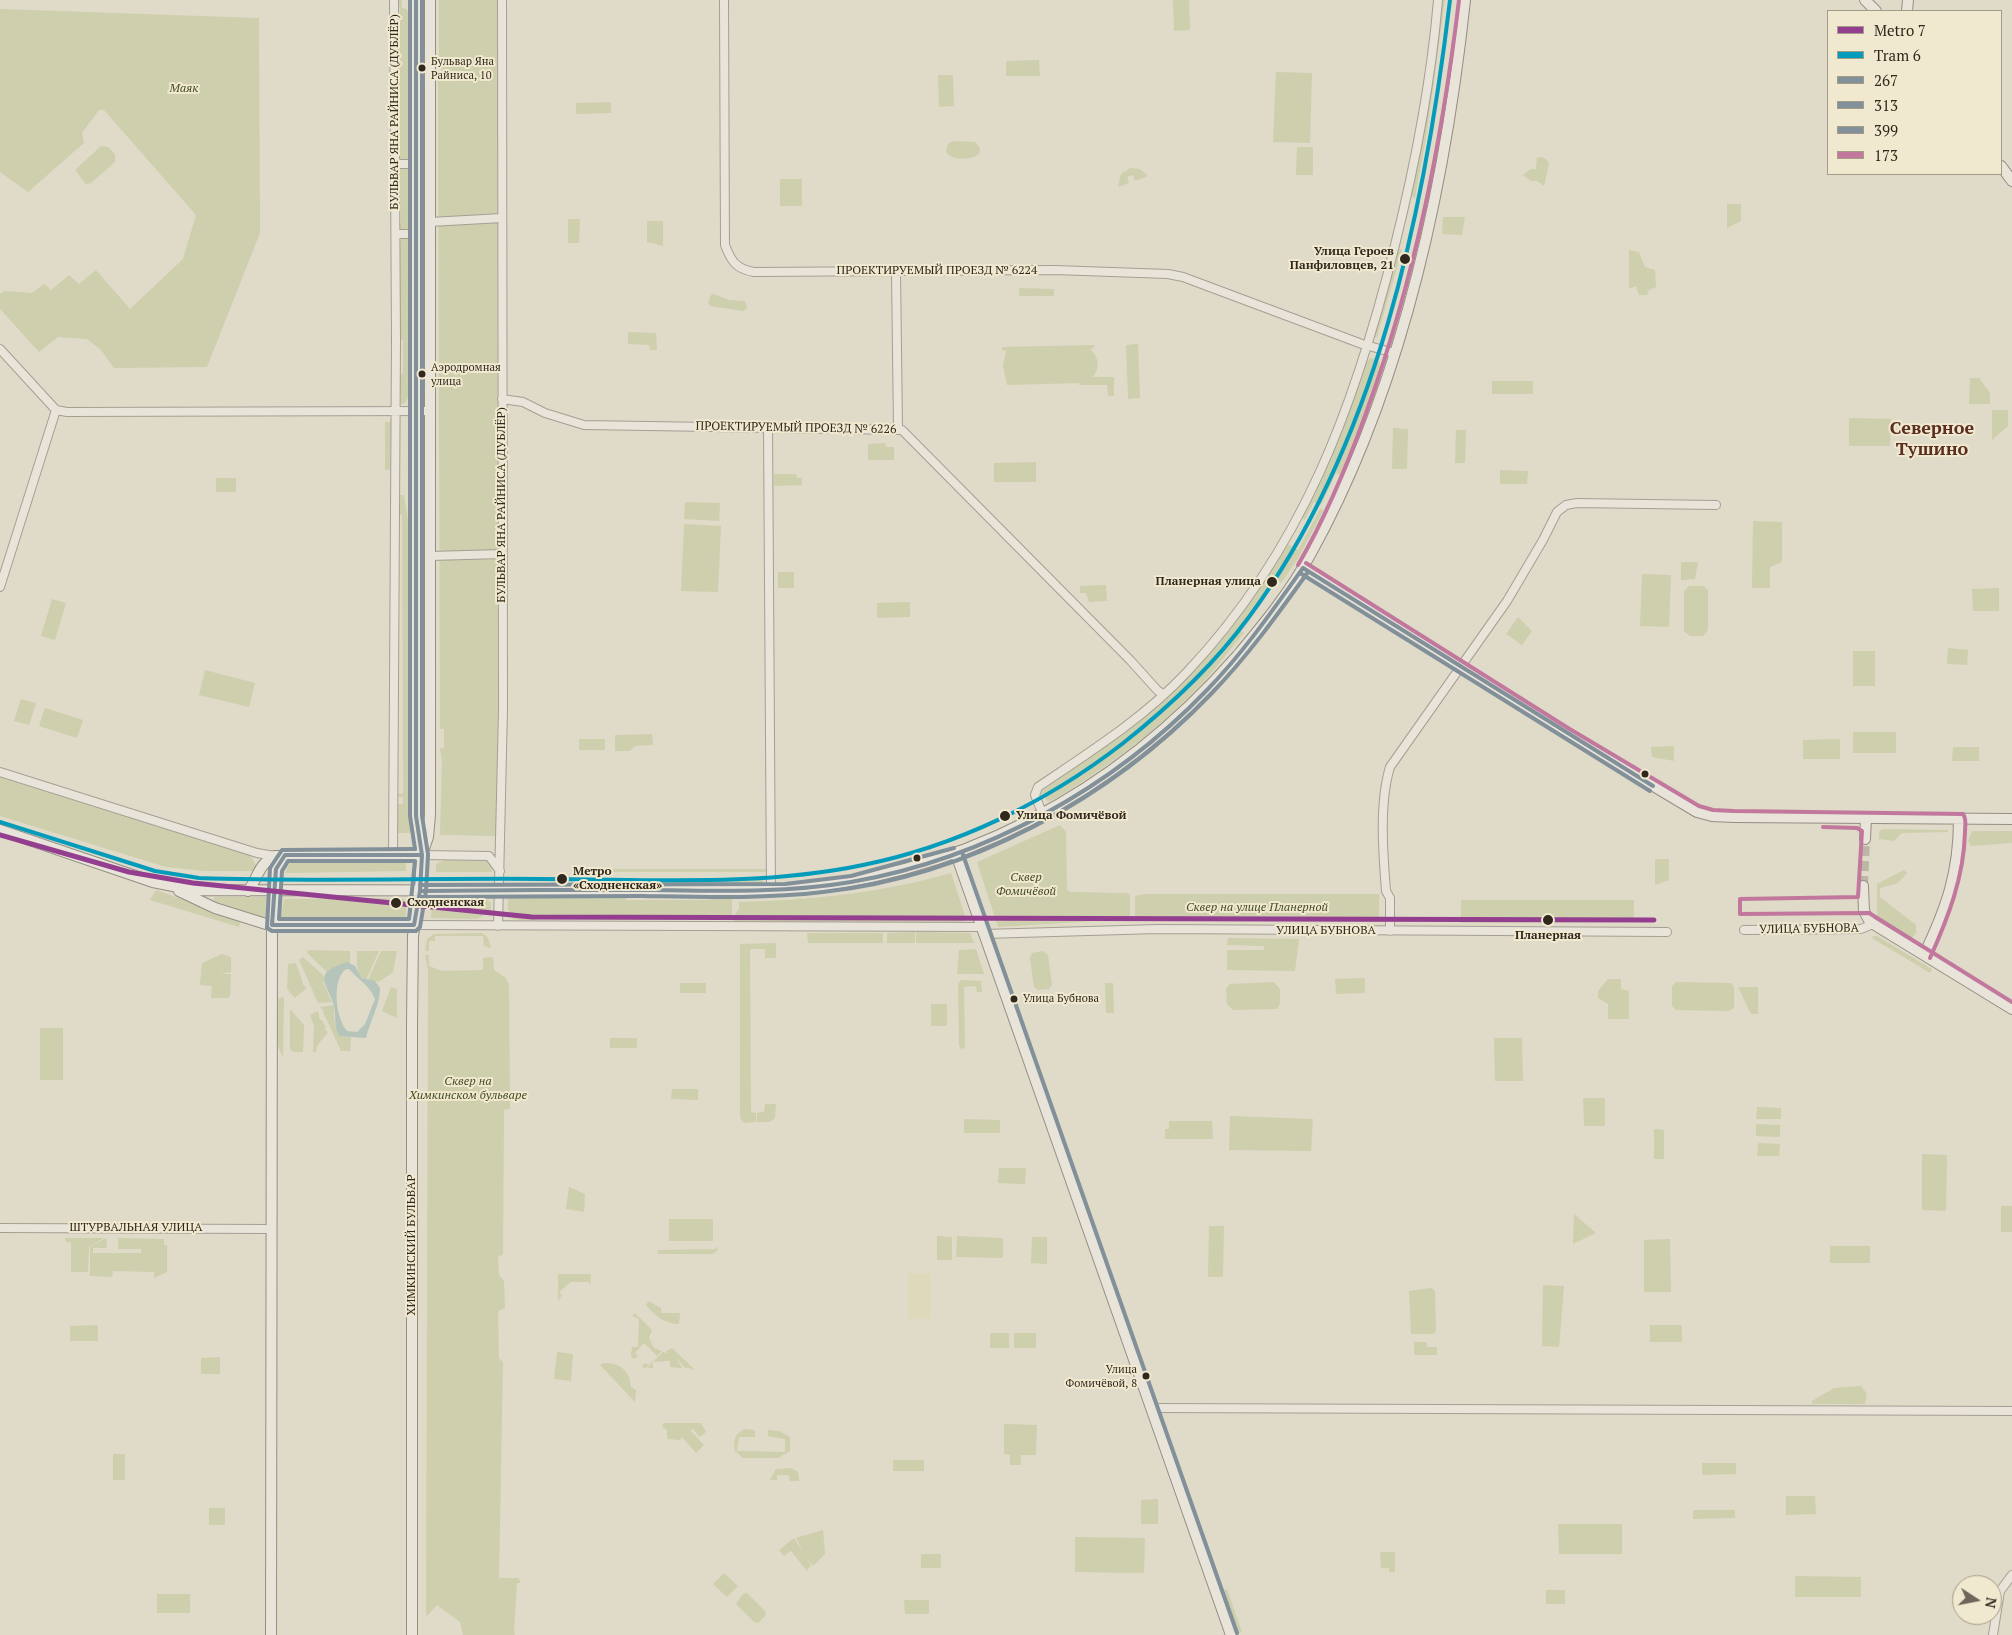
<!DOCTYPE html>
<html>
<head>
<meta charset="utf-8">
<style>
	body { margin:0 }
	#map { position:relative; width:2012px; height:1635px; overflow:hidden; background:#e0dac9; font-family:"PT Serif",serif }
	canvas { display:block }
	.legend { position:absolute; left:1827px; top:10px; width:175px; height:165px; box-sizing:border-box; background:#f1e9cf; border:1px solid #a49c88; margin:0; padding:6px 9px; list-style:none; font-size:15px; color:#31281d }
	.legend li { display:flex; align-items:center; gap:10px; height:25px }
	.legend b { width:25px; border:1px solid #a49c88 }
	.north { position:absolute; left:1952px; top:1575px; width:50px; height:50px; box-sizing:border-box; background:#f1e9cf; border:1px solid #a49c88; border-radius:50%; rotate:101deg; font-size:14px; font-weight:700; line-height:20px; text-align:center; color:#31281d }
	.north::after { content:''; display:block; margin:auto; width:18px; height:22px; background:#6e6659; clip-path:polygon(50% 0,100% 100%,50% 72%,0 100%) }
</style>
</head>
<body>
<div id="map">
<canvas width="2012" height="1635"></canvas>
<ul class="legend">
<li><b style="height:6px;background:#943e90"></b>Metro 7</li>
<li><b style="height:6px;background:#059cbc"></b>Tram 6</li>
<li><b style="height:6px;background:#819099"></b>267</li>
<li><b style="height:6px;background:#819099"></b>313</li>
<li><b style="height:6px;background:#819099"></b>399</li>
<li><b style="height:6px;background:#c1789c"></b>173</li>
</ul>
<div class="north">N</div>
</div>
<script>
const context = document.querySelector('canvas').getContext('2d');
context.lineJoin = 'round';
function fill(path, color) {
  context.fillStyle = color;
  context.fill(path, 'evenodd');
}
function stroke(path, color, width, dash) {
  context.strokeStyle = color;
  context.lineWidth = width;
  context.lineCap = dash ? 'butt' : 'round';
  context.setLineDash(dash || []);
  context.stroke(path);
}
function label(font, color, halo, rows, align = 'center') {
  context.font = font + ' "PT Serif",serif';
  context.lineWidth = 4;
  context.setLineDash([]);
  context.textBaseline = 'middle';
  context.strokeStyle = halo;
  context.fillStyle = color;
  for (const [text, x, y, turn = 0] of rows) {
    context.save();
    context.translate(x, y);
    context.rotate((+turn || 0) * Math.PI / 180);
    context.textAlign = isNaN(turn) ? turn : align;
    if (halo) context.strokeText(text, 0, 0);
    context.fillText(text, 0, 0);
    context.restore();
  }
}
fill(new Path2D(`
	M908,1273L931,1274V1319H908Z`), '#dfd9bb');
fill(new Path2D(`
	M398,0H402V8L407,9L410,22V156L408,161H401L398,159L400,158V7H398Z
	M439,0H497L498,823L496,836L440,835L442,761L440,748H444V729H440L438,78L441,77L442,58H439Z
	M1173,0H1189L1190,30L1174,31Z
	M1442,0H1445L1427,132L1415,198L1411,197L1432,77Z
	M0,9L259,18L260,233L207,367L114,368L101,350L87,339L58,337L39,352L0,309V294L5,291L32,293L44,284L51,290L69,275L79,284L96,270L130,309L183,259L196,215L104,110H99L82,133L84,143L28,192L0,172Z
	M1039,60L1040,76H1006V61Z
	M1276,72L1312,73L1310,143L1273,142Z
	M938,75H953L954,106L939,107Z
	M611,102V113L576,114V103Z
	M954,141L975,142L980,148L979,154C971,162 937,161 949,143Z
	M101,146L108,147L115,154V162L91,183L86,184L75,170Z
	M1297,147H1313V175H1296Z
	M1543,157L1548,161L1549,164L1544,186L1537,181H1531L1523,175L1531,169H1536L1537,158Z
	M407,167L411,173V223L408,229L402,231L398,225L401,224L400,173H397L400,168Z
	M1130,168L1140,169L1148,176L1135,181L1133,175L1127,177L1129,183L1118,187L1121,174Z
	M780,179H802V206H780Z
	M1727,204H1741V221L1727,228Z
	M1443,217H1465L1462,235L1442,234Z
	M568,219H580L579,243H568Z
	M647,221H663V246L647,242Z
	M402,237H406L412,244L410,392L405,403L401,404L399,374H403V340H399V244Z
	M1398,249L1402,250L1377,337H1373Z
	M1629,250L1639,252L1645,267L1655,270L1656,287L1649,290L1647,295H1639L1636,286L1629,289Z
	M1019,288L1054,289V296H1019Z
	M714,294L729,300L745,301L747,308L743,311L710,306L708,302L711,295Z
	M628,332L656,333L657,350H650L649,345L628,344Z
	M1138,344L1140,398L1128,399L1126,345Z
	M1094,345V348L1090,349C1099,357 1100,367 1093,377H1114V396H1108L1107,385H1079V383L1007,385L1003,366L1006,351L1002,350V347Z
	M1371,358L1379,361L1381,367L1340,475L1336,473L1321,505L1314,502L1305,520L1302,518L1333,451L1365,362Z
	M1970,378H1979L1990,393V404H1969Z
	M1492,381H1533V394H1492Z
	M1992,410H2008V426L1992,440Z
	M1849,418L1891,419L1890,446H1849Z
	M385,422H391L390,470H385Z
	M1393,428L1408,429L1407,469H1392Z
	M1456,430H1466L1465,463H1455Z
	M885,443L886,447H894V460H868V444Z
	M1036,462V482H994V463Z
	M1500,470L1528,471L1527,484H1500Z
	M774,474H796L797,478H802V485L774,486Z
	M216,478H236V492H216Z
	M397,495H404L410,534V833H398V804H403V797H398V794L403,793L402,515L397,514Z
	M685,502L720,503L719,521L684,519Z
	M1320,509L1324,510L1297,560L1281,583L1277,581L1241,630L1244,633C1232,647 1220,663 1208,677C1164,726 1107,768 1051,801H1047L1041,792L1046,786C1074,766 1107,748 1133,725C1195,673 1244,612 1288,544L1298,550Z
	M1753,521L1782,522V562L1770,567V588H1752Z
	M684,524L721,526L718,592L681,591Z
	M1681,562H1698L1695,579L1681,580Z
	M778,572H794V588H778Z
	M1642,574L1671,575L1669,627L1640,626Z
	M1106,585L1107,601L1089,602L1086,593H1080V586Z
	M1689,586H1703L1708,590V630L1703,636H1690L1684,631V591Z
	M1999,588V611H1973L1972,589Z
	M52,599L66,603L55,640L41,636Z
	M910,602V617L877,618V603Z
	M1518,617L1532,631L1522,645L1506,634Z
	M1948,648L1968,650L1967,665L1947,664Z
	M1853,651H1875V686H1853Z
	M205,670L255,683L249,707L199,695Z
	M21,699L36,703L29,725L14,721Z
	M45,708L83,720L77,738L39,726Z
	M1853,732H1896V753H1853Z
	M652,734L653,745L635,746L630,751H615V735Z
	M579,739H605V750H579Z
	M1840,739V759H1803V740Z
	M1674,746V761L1652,757L1651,747Z
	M1953,747H1979V761H1952Z
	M0,776L251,856L256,865V871H205L166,867L0,816Z
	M1060,825L1066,832L1067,890L1071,892L1127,893L1130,895V919L998,927L977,862Z
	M1882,829L1948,830V832L1902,833L1894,841L1879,839V832Z
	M1972,831H2012V843L1971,846L1968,841Z
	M1655,859H1669V880L1655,885Z
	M401,860L406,864V871L285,873L289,864L296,861Z
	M444,860L487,861L492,867V872H436V864Z
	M613,869H767V872H613Z
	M1904,870L1907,873L1898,883L1880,888V897L1916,925V933L1911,939H1907L1877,916V884Z
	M951,873L966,919L963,920L964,923L797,928L791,932L785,929L737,926L732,918L739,909V902C813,900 880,893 951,873Z
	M763,879V883L633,884V880Z
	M156,890L241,920L239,927L150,900Z
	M1144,894H1379V922L1135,920V896Z
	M214,897H267V915L264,918L214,901Z
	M437,897L487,900L491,903V912L477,919L431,918L432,901Z
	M512,897H626V900H711V897H726L732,899V919L536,918L535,920C514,920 506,923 508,898Z
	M402,898L406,901V916L403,920H284L281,916L284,899Z
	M1461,900H1634V922L1461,923Z
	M915,932V943H887V933Z
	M916,932L970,933L974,943H916Z
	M482,933L488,938L491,948L484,946L483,936H435V941H429V951H425L427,939L434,934Z
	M807,933H883V943H808Z
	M1873,936H1877L1932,969L1930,973L1872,938Z
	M1228,938L1299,939L1295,971L1227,970V950H1264V946L1227,945Z
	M776,943V958H765V949H750L751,1112L756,1113V1122L744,1123L740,1118V944Z
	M976,949L984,974H957L959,950Z
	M308,950L350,951V963L336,966L328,973L307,953Z
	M357,951H379L366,980C355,973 357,962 357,951Z
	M381,951H397L393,972L379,982L368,980Z
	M1043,951L1048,955L1052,985L1049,989L1038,990L1034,987L1030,958L1032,953Z
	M222,954L231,957V972L220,974H231L230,996L228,998H211L212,986L200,985L202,963Z
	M425,955H429V966L442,971L483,970V958L493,957L494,970L506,978L509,985L510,1109L504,1110L503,1255L498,1256L499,1275L504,1281L505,1308L498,1311L499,1358L503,1362L499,1578H518L521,1583H517L514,1633L515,1635H463L460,1622L437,1605L426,1617L428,970Z
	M303,957L324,976V984L332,1002L318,1003L299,960Z
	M296,963L303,984L307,988L295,998L287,989L288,964Z
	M1365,978V993L1336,994L1335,979Z
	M1608,979H1621V989L1629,991V1019H1608V1004L1598,998V991Z
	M961,980L981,981L982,992H977L976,986L964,987L965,1048L961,1049L959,1046L958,984Z
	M1274,982L1280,989V1004L1277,1009L1233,1010L1227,1004L1226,989L1230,984Z
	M1676,982L1731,983L1734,987V1008L1729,1011L1676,1010L1672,1006V986Z
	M680,983H706V993H680Z
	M1105,983H1113L1114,1013H1106Z
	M391,987L397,989V1018L382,1011Z
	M1738,987H1758V1014H1751Z
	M282,997L284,998L283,1057C272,1038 279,1020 278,999Z
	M931,1004H947V1026H931Z
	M334,1005V1019L339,1036L351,1037L350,1051H341L323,1012L324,1011L320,1007Z
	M290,1009L304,1025L303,1052H293L290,1048Z
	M318,1011L320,1020H322L326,1028L324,1029L328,1032L317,1046L316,1052H313L314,1026L310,1015Z
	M40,1028H63V1080H40Z
	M610,1038H637V1048H610Z
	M1494,1038H1522L1523,1081H1495Z
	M672,1089H698V1100L671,1099Z
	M1583,1098H1605V1126H1584Z
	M765,1104H776L775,1118L770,1122H757V1113L764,1112Z
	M1757,1107L1781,1108V1119H1756Z
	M1230,1116L1313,1119L1311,1151L1229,1150Z
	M964,1119L1000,1120V1133H964Z
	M1169,1121H1212L1213,1139H1165V1129H1169Z
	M1756,1124L1780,1125V1137L1756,1136Z
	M1654,1129L1664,1130V1159H1654Z
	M1758,1143L1780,1144L1779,1156H1757Z
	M1922,1154L1947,1155L1946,1211L1922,1210Z
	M999,1168H1026L1025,1184L998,1183Z
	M569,1187L585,1194L584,1212L566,1209Z
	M2001,1206H2012V1232H2001Z
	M1574,1214L1596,1233L1573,1244Z
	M669,1219H713V1241H669Z
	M1209,1226H1224L1223,1277H1208Z
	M937,1236L952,1237V1260H937Z
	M957,1236L1003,1238V1258L956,1257Z
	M1032,1237H1047V1264L1031,1263Z
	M65,1238H104L89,1247L88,1272H71V1242H66Z
	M106,1238L107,1248H93V1253H141V1249H118V1238L164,1239V1245H167V1272L154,1278V1272L113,1271L112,1277L90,1276V1247Z
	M1670,1239L1671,1292H1644V1240Z
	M1830,1246H1870V1263H1830Z
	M718,1247L717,1251L712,1254H658V1250L715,1249Z
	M558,1274H591L590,1286L589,1282H571L559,1292L562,1295L558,1301Z
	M1543,1285L1564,1286L1559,1347L1542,1346Z
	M1431,1288L1435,1291L1436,1331L1433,1334H1411L1409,1291Z
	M648,1301L661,1308V1313H680L679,1324C666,1324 654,1316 646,1305Z
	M635,1313L652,1330L649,1338L654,1348L662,1351L645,1369L642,1366L645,1363L648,1365L657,1356L644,1343L635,1353L638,1356L634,1359L631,1356L632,1347H638L639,1319L632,1316Z
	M98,1325V1341H70V1326Z
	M1682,1325V1342H1650V1325Z
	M990,1333H1009V1348H990Z
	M1014,1333H1036V1348H1014Z
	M1414,1342H1427V1347H1437V1355H1414Z
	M672,1348L695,1370L684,1367L675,1356L682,1368L670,1367V1361L653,1362V1368H647L663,1352L668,1353L666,1351Z
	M557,1352L573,1354L571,1381L554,1379Z
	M220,1357V1374H201V1358Z
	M603,1363C620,1362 630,1371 631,1387L636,1390L635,1402L600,1365Z
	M1861,1386L1867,1394L1865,1404H1812V1401L1834,1388Z
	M664,1423H701L706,1432L700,1437L693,1429L690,1430L704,1445L696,1453L682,1437L680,1440L667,1439V1430L662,1426Z
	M1004,1424L1037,1425L1036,1455H1021V1465H1010V1455L1004,1454Z
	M744,1429L755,1430V1437H739L737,1451L785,1452V1439L768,1436V1430L779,1431L790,1437V1451L778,1458H743L735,1451C733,1441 735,1434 744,1429Z
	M113,1454H125V1480H113Z
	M893,1460H924V1471H893Z
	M1702,1463H1736V1474L1702,1475Z
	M791,1468L798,1472L799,1481H790L789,1475H777V1480H770L776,1469Z
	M1786,1496H1815L1816,1514L1786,1515Z
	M1158,1499V1524H1141V1500Z
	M209,1508H225V1525H209Z
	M1693,1510H1735V1518L1693,1519Z
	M1558,1524H1622V1554H1559Z
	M823,1530L825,1554L813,1566L805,1555L811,1565L807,1571L791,1551L784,1556L779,1550L794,1538L804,1553L796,1538Z
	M1075,1537L1145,1538L1144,1573L1075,1572Z
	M1380,1552H1395V1572H1389V1568H1381Z
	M921,1554H941V1568H921Z
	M724,1573L738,1586L727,1597L713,1584Z
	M1795,1576L1861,1577V1597H1795Z
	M1225,1589H1227L1242,1632L1237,1634L1222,1594Z
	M1546,1590H1565V1604H1546Z
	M747,1593L766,1612L765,1616L758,1623L754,1622L736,1604L743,1594Z
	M157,1594H190V1613H157Z
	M904,1600H929V1614H905Z`), '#cdcfad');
fill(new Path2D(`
	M347,962L355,966L362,978L375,981L380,988C380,1006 370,1020 366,1038L339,1036C334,1026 336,1017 334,1006C329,984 309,974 347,962ZM346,969H349C359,980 370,986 375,999L365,1024L357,1032L347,1031C336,1019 331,980 346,969Z`), '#b5c5bb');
stroke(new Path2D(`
	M1863,886L1865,839`), '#bdb6a7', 10, [10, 5]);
const street = new Path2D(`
	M724,0L725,245C731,261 736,269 754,272L1055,270L1168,274L1183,277L1362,344L1394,353
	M395,164H416
	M430,222L502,218
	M396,234H416
	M896,272L898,428
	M0,349L56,410L67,412L430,411
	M502,399L523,402L545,413L584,425L902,430L1130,660L1158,691L1164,694
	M768,427L771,891
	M430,556L502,554
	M0,587L56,410
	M0,772L257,853L275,856
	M1043,815L1035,795L1038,787C1090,752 1144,718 1187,672C1303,549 1355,406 1395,245C1415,165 1431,83 1438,0
	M393,855L396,340L394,0
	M422,855L489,856L500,871
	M414,925L982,927
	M498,926L503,709L502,0
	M1744,930L1861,929L1873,924
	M1390,931V898L1386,891C1383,853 1379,803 1390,767L1507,601L1543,540L1557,512L1566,505L1577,503L1716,505
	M984,934L1158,929L1667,932
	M0,1228L271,1229
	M1151,1408L2012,1411
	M1993,1635L2000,1591L2012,1575`);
const secondary = new Path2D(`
	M1865,0L1876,11
	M1907,11L1908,0
	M2001,166L2012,181
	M1303,568L1565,733L1697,812L1712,816L1734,817L2012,819
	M0,830L153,882L193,890L771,891C957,879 1115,795 1237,656C1263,625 1291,591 1310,555C1402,389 1445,187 1465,0
	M1865,839L1866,818
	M422,854L428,837L430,815V0
	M956,854L1231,1635
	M1863,886L1864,911L1870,922L2012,1009
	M179,891L215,908L266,924L414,925
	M248,891C259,877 257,865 275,856L422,855
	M1924,955C1947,907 1959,872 1959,819
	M271,1635L272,925L276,869L285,855
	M412,1635V1022L413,936L420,891L422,855L416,816V0`);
stroke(street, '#a59f93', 10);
stroke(secondary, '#948e83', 12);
stroke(street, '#e8e4da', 8);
stroke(secondary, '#e8e4da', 10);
stroke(new Path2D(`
	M416,0V816L422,855
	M1303,568L1653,786
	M285,855H422L420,891L414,925H272L276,869Z
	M420,891C499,890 577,890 656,890C721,891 787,893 851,882C985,859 1113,788 1207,690C1243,653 1273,610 1303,568`), '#819099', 4);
stroke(new Path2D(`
	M410,0V816L415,849
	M1300,573L1650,791
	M288,861H415L409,919H279L282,871Z
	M420,897C494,896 568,896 642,896C702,897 763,899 823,892C969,876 1110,799 1211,694C1247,657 1278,614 1308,572`), '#819099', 4);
stroke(new Path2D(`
	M422,0V816L428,854
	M415,849L282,850L270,868L267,928L272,931H416L420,927L426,891L428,855
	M962,852L1237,1633
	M420,885L785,884L851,876L954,848`), '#819099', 4);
stroke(new Path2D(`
	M1306,563L1568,728L1699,806L1713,810L1734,811L1963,814C1967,819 1965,826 1965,832C1964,877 1948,918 1930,958
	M1298,565C1326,517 1347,466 1366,413C1415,279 1442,141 1459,0
	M1823,827L1857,828L1862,831L1858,897L1740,899V914L1869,913L2012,1002`), '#c1789c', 4);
stroke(new Path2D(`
	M0,822L155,871L199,878C313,882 427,878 541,879C648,879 758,887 863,865C957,846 1047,802 1122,744C1169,707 1213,666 1249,617C1377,444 1425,210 1450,0`), '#059cbc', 4);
stroke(new Path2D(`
	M0,835L129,872L193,883L532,917L1654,920`), '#943e90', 5);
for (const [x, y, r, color] of [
	[422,68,4.5,"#31281d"],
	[1405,259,6,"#31281d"],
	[422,374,4.5,"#31281d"],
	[1272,582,6,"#31281d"],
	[1645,774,4.5,"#31281d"],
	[1005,816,6,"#31281d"],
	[917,858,4.5,"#31281d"],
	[562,879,6,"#31281d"],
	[396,903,6,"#31281d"],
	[1548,920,6,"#31281d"],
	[1014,999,4.5,"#31281d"],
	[1146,1376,4.5,"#31281d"]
]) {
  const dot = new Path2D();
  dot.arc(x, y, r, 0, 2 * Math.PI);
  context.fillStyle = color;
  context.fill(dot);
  stroke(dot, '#f1e9cf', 2);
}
label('11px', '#31281d', '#f1e9cf', [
	["Бульвар Яна",431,62],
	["Райниса, 10",431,76],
	["Аэродромная",431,368],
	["улица",431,382],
	["Улица Бубнова",1023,999],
	["Улица",1137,1370,"right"],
	["Фомичёвой, 8",1137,1384,"right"]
], 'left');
label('italic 12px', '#414c25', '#f1e9cf', [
	["Маяк",184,89],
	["Сквер",1026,878],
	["Фомичёвой",1026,892],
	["Сквер на улице Планерной",1257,908],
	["Сквер на",468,1082],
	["Химкинском бульваре",468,1096]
]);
label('12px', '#31281d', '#f1e9cf', [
	["БУЛЬВАР ЯНА РАЙНИСА (ДУБЛЁР)",395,112,-90],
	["ПРОЕКТИРУЕМЫЙ ПРОЕЗД № 6224",937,271],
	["ПРОЕКТИРУЕМЫЙ ПРОЕЗД № 6226",796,428,1],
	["БУЛЬВАР ЯНА РАЙНИСА (ДУБЛЁР)",502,505,-90],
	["УЛИЦА БУБНОВА",1809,929,-1],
	["УЛИЦА БУБНОВА",1326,931],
	["ШТУРВАЛЬНАЯ УЛИЦА",136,1228],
	["ХИМКИНСКИЙ БУЛЬВАР",412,1245,-90]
]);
label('bold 12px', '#31281d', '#f1e9cf', [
	["Улица Героев",1394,252,"right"],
	["Панфиловцев, 21",1394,266,"right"],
	["Планерная улица",1261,582,"right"],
	["Улица Фомичёвой",1016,816],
	["Метро",573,872],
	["«Сходненская»",573,886],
	["Сходненская",407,903],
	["Планерная",1548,936,"center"]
], 'left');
label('bold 18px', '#5a2e20', '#f1e9cf', [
	["Северное",1932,429],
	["Тушино",1932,450]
]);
</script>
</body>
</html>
